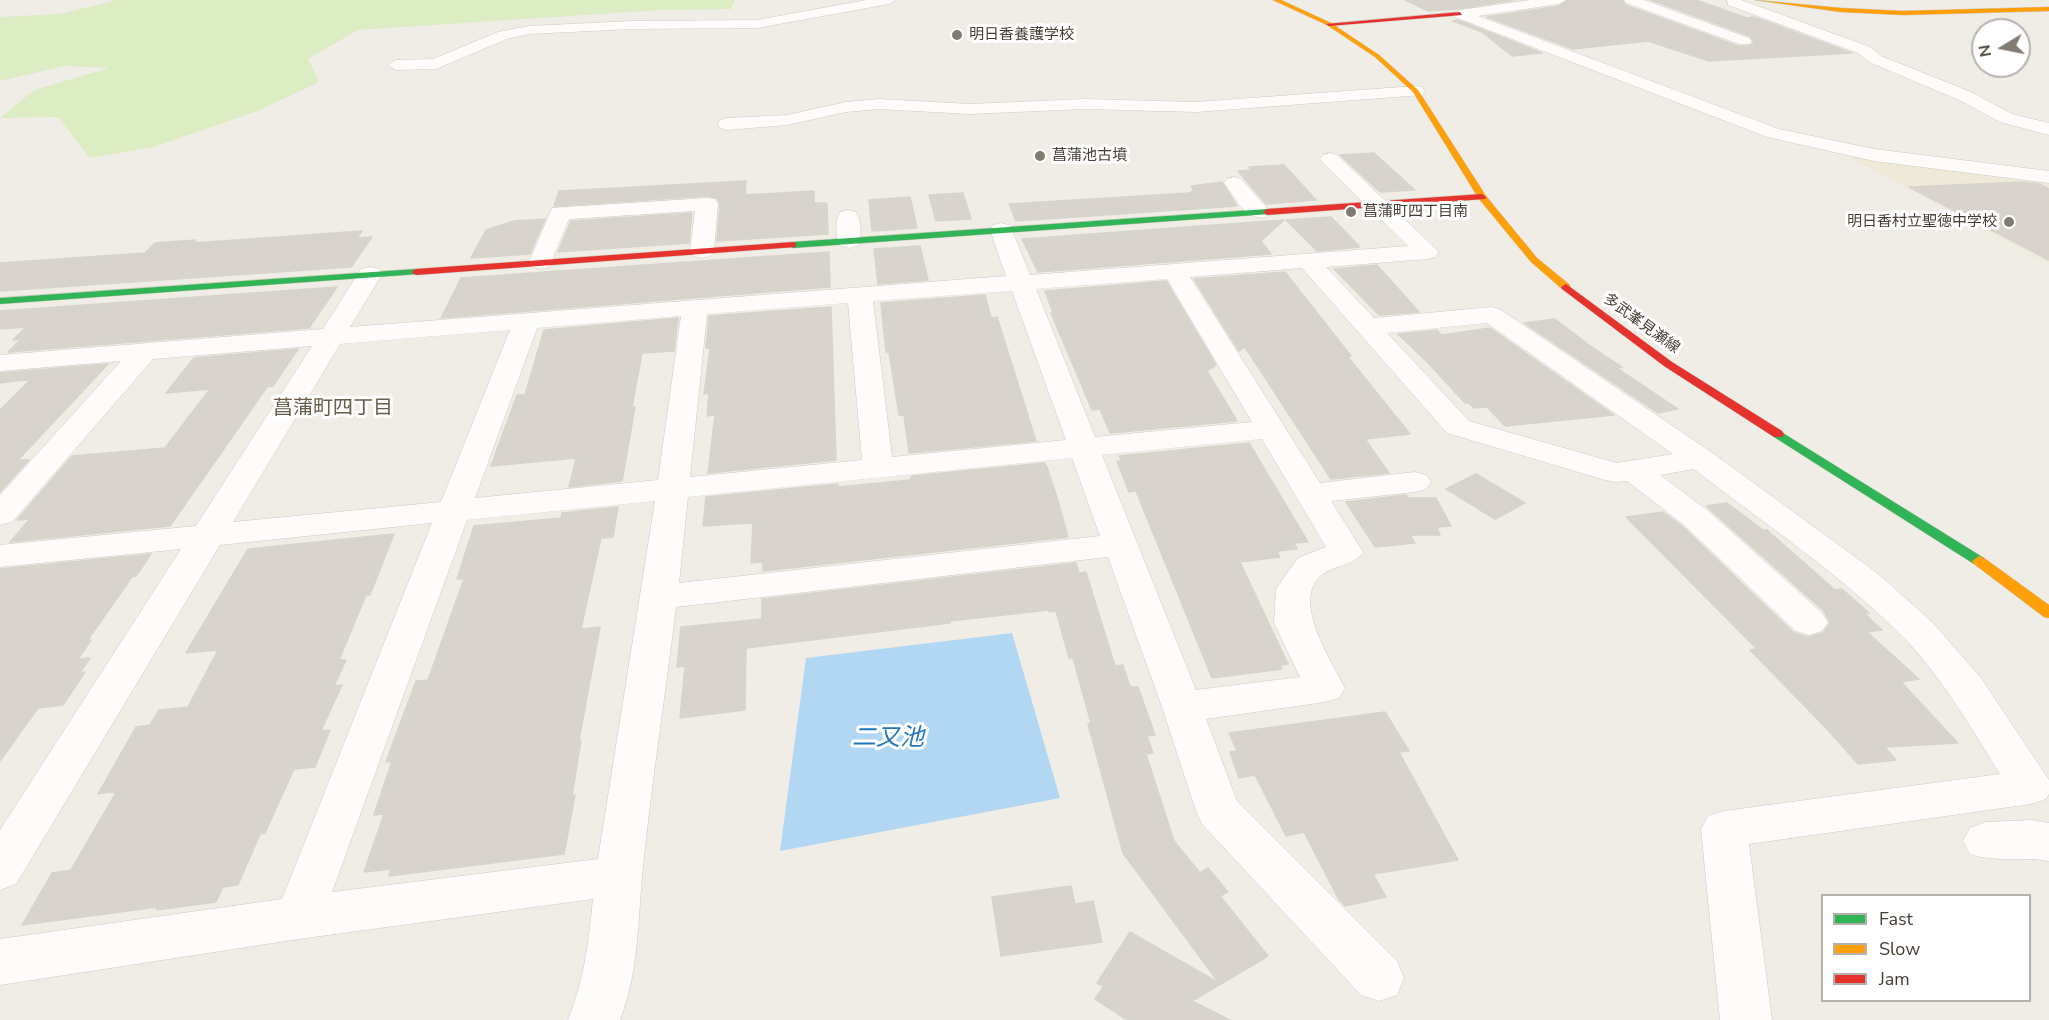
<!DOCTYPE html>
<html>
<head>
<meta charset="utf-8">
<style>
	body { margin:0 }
	#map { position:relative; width:2049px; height:1020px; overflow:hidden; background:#f0ede6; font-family:"Nunito Sans",sans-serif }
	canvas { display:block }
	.legend { position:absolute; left:1821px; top:894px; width:210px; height:108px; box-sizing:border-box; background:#fff; border:2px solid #b5b2ad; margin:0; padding:8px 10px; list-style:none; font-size:18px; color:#453e33 }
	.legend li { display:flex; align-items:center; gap:12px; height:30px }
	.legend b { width:30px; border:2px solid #b5b2ad }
	.north { position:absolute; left:1971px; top:18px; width:60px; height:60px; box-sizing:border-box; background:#fff; border:2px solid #b5b2ad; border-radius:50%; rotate:260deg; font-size:16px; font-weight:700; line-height:24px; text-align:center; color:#453e33 }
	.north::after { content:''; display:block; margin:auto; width:21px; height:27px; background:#817b72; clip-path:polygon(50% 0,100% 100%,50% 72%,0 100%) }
</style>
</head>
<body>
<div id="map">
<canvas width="2049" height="1020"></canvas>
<ul class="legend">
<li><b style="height:8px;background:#30b455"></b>Fast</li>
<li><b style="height:8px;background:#ff9f0a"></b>Slow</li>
<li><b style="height:8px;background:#e5322d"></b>Jam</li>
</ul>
<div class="north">N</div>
</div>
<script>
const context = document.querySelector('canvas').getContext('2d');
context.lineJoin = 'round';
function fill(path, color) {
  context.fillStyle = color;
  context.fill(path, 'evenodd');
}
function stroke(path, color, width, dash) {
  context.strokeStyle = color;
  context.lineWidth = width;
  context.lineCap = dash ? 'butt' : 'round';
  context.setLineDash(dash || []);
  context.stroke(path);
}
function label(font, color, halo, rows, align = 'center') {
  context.font = font + ' "Nunito Sans","Noto Sans JP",sans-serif';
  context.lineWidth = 6;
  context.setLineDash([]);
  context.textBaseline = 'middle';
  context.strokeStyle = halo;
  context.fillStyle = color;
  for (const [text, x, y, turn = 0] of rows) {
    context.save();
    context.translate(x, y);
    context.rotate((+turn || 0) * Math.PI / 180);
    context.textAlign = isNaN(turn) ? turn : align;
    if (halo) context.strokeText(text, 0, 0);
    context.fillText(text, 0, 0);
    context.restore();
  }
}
fill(new Path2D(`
	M1857,155L2049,179V264L1849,157Z`), '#efe9d7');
fill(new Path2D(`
	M117,0H735L731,9L662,10L358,30L308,59L319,82L260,110L154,147L90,158L58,117L0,118L34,90L109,68L65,66L0,81V17L60,14Z`), '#dcecc3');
fill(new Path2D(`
	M1012,633L1060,798L780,851L806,658Z`), '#b2d7f2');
const building = new Path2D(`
	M1405,0H1514L1457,9L1428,11Z
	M1568,0H1622L1625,5L1738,46H1749L1754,43L1750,36L1651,0H1696L1747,18L1754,17L1852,53L1709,61L1648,41L1573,49L1487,17L1559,6Z
	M1458,20L1542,53L1512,56L1482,32L1453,21Z
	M1374,153L1415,190L1380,192L1340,155Z
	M1284,165L1316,200L1266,204L1238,171L1251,170L1249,167Z
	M746,181L745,195L814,191V203H827L828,234L717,241L720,204L717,198L707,196L554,206L559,191Z
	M1222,182L1237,206L1016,221L1009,204L1189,193L1194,191L1191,186Z
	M2022,182L2039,184L2049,189V260L1909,187Z
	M963,193L971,219L936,221L929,195Z
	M910,197L917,228L872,231L869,200Z
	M692,213L689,243L558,252L571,221Z
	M1331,217L1360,247L1317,251L1286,220Z
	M545,219L530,254L471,258L486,230L514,221Z
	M1284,220L1261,241L1271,254L1038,272L1022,239Z
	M362,231L357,238L372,237L351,267L0,291V263L145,253L155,243L196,240L194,243Z
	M920,246L928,280L878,284L874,249Z
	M829,252L830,287L441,318L461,278Z
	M1377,265L1419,312L1379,315L1334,269Z
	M1285,272L1351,356L1348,357L1410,434L1365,439L1389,473L1331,479L1245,347L1239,351L1194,279Z
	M1166,281L1216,365L1207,371L1237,421L1110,433L1100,409L1092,410L1051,313H1053L1045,291Z
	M337,287L309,328L8,352L21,339L13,340L26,327L0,329V311Z
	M985,295L991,318L997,317L1036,441L909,453L904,415H899L889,352H886L881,303Z
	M831,307L836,460L708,473L715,415L707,416L709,393L704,394L710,348H706L709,316Z
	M678,318L674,351L642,353L632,407H635L622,481L569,487L576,458L491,466L517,395H525L544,330Z
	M1555,319L1589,345L1622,367L1617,368L1678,409L1658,413L1524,323Z
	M1490,328L1614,415L1505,426L1487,407L1474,408L1469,403H1465L1429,364L1398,334L1437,330L1441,335Z
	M298,349L273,386L267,387L170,526L10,542L30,519L17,520L72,456L165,448L210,389L166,393L194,358Z
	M108,364L18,460H29L0,492V410L31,379L0,383V373Z
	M1249,443L1308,542L1294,543L1297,549L1277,551L1280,557L1240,562L1288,664L1280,665L1282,669L1212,678L1136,491L1129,492L1117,461H1122L1119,456Z
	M1044,463L1047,467L1058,501L1068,537L763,571V562L751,563L753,523L703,526L706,497L838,484V487L910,480L912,476Z
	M1476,474L1525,503L1495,519L1446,489Z
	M1406,495L1408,498H1436L1451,526L1437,527L1440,535H1410L1415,543L1375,547L1346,502Z
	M1727,503L1763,530H1767L1835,590L1842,589L1869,613H1864L1882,630L1867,632L1919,679L1901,682L1958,743L1885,747L1896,760L1858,764L1827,729L1750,650L1757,649L1626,517L1663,512L1682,526L1794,633L1808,637L1823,633L1830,623L1824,611L1706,506Z
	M618,507L613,537L601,538L581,629L600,627L579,740H581L572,796L575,795L564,854L389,876L391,869L364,872L384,814L374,815L392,761L386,762L416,681L428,680L464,579H457L474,526L561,518L562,513Z
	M394,534L370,595H366L339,660H346L334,686L342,685L321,731L330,730L315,767L294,769L265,833L260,834L238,885L223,887L216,902L156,910L158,907L22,925L52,873L71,870L117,791L98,794L136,727L150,725L159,710L188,707L218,650L186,653L248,549Z
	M151,554L136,576L132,577L87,641L91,640L78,659L90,658L80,673L85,672L63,705L38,708L0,761V569Z
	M1076,563L1079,573L1086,572L1115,666L1123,665L1130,687H1138L1155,735L1147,736L1153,753L1146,754L1174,841L1200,873L1208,868L1228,892L1220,896L1268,956L1192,1001L1230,1020H1127L1095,999L1104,986L1097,983L1130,932L1219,983L1123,853L1088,724L1091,723L1073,658H1069L1056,611L1049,612V610L950,621V623L746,648L745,710L680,718L685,666L677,667L681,627L762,619V599Z
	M1385,712L1409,751L1399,752L1458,860L1373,874L1386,897L1345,906L1338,898L1304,832L1286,836L1255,775L1239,778L1230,752L1237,751L1229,733Z
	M1071,886L1075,904L1093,901L1102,942L1001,956L992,897Z`);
fill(building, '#d8d4cd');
stroke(building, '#d8d4cc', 1.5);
const street = new Path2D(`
	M866,0H896L889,4L757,28L632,29L529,34L507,39L436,69L396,70L388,65L396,60L433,59L498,32L529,26L632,21L757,20Z
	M1530,0H1566L1559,4L1478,16L1779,129L1874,149L2049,171V183L1874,161L1767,137L1455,17L1453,14L1460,10Z
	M1624,0H1644L1749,38L1752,41L1749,44H1739L1626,3Z
	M1727,0H1741L1870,47L1881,56L1971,92L2012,114L2049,123V135L2000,122L1959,100L1869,62L1858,53L1728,5Z
	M1416,86L1422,87L1425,91L1422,95L1196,112L1085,109L970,114L879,109L846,112L787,125L727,130L720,128L718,124L720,120L727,118L787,115L846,102L879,99L970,104L1085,99L1196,102Z
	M1330,153L1337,155L1439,252L1435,257L1427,259L1326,267L1374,318L1492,307L1501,310L1711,452L1877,573L1932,622L1981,678L2049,780V794L2046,799L2031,804L1749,844L1772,1020H1720L1701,829L1708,816L1724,811L2000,774C1971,727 1943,679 1905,639C1842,575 1765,524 1694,469L1660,475L1707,510L1822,613L1828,622L1822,631L1809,635L1796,631L1683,524L1627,481L1616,482L1605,480L1447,433L1302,268L1190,277L1320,483L1415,472L1426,475L1431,482L1426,489L1415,492L1331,501L1363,552C1354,566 1337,564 1323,574C1289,598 1332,662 1345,688L1339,698L1325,702L1206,719L1237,801L1397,961L1404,978L1397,995L1379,1001L1361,995L1202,824L1196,811L1162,707L1108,557L676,607C665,697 651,786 642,876C638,924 638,974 620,1020H568C584,982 589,940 593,899L299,939L0,985V939L282,899L432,523L220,545L16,884L0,890V830L181,549L0,567V545L196,526L312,346L153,359L12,522L0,525V495L121,361L0,371V355L323,329L361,269L370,267L379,269L382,274L350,327L1006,276L990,230L993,225L1001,223L1009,225L1012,230L1030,275L1408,246L1323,163L1320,159L1323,155ZM1167,279L1252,422L1095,437L1036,289ZM1012,291L1066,440L892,457L873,301ZM848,303L862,460L690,477L707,314ZM681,316L658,480L475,498L537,328ZM1487,323L1673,454L1617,463L1469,421L1387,333ZM510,330L441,502L233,522L340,344ZM1262,439L1326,547L1298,558L1276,589L1274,623L1300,677L1196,690L1102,455ZM1072,458L1100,536L679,583L688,497ZM655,501L598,859L332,892L467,520Z
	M1234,177L1241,179L1266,207L1269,212L1266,217C1247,221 1237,201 1227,187L1224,183L1227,179Z
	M707,198L715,199L718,204L714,251L710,256L702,258L694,256L690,251L695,211L569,219L549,267L541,269L533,267L529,262L552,208Z
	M848,210L856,212C861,220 863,238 857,246L849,248L841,246C835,238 835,220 840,212Z
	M2032,820L2049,823V861C2022,856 1996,863 1970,854L1963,841L1970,828L1986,822Z`);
const fast = new Path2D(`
	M1267,209L1271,212L1270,214L793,248L788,245L793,242Z
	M416,269L421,272L419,274L0,304V298Z
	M1778,430L1984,558L1986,561L1984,564H1974L1774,437L1772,434L1774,431Z`);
const slow = new Path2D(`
	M1273,0H1281L1331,23L1379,55L1418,90L1486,196L1537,258L1570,285V289H1562L1531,262L1479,199L1413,92L1375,57L1327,25Z
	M1755,0L1841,8L1903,11L2049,7V11L1903,15L1841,12Z
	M1979,556L1984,558L2049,605V618L2044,617L1974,564L1972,561Z`);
const jam = new Path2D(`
	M1460,12L1462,15L1329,26L1326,24Z
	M1482,194L1486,197L1485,199L1267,215L1263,212L1267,209Z
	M793,242L796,243V247L416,275L411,272L416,269Z
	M1566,284L1672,362L1782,431L1784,434L1782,437H1774L1664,366L1562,289L1561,287Z`);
stroke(street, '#cecbc4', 1);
stroke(fast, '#cfcabd', 1);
stroke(slow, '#cfcabd', 1);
stroke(jam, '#cfcabd', 1);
fill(street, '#fdfcfb');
fill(fast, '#30b455');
fill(slow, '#ff9f0a');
fill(jam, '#e5322d');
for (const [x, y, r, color] of [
	[957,35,6,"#817b72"],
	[1040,156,6,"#817b72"],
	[1351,212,6,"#817b72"],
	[2009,222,6,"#817b72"]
]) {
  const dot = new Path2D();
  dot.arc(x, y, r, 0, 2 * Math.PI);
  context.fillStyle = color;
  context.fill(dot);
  stroke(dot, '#fff', 2);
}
label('15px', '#453e33', '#fff', [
	["明日香養護学校",969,35],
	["菖蒲池古墳",1052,156],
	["菖蒲町四丁目南",1363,212],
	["明日香村立聖徳中学校",1997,222,"right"]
], 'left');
label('15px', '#453e33', '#fff', [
	["多武峯見瀬線",1641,324,36]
]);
label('20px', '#695d49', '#fff', [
	["菖蒲町四丁目",333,409]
]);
label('italic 24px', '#2377ba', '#fff', [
	["二又池",888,739]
]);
</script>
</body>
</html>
